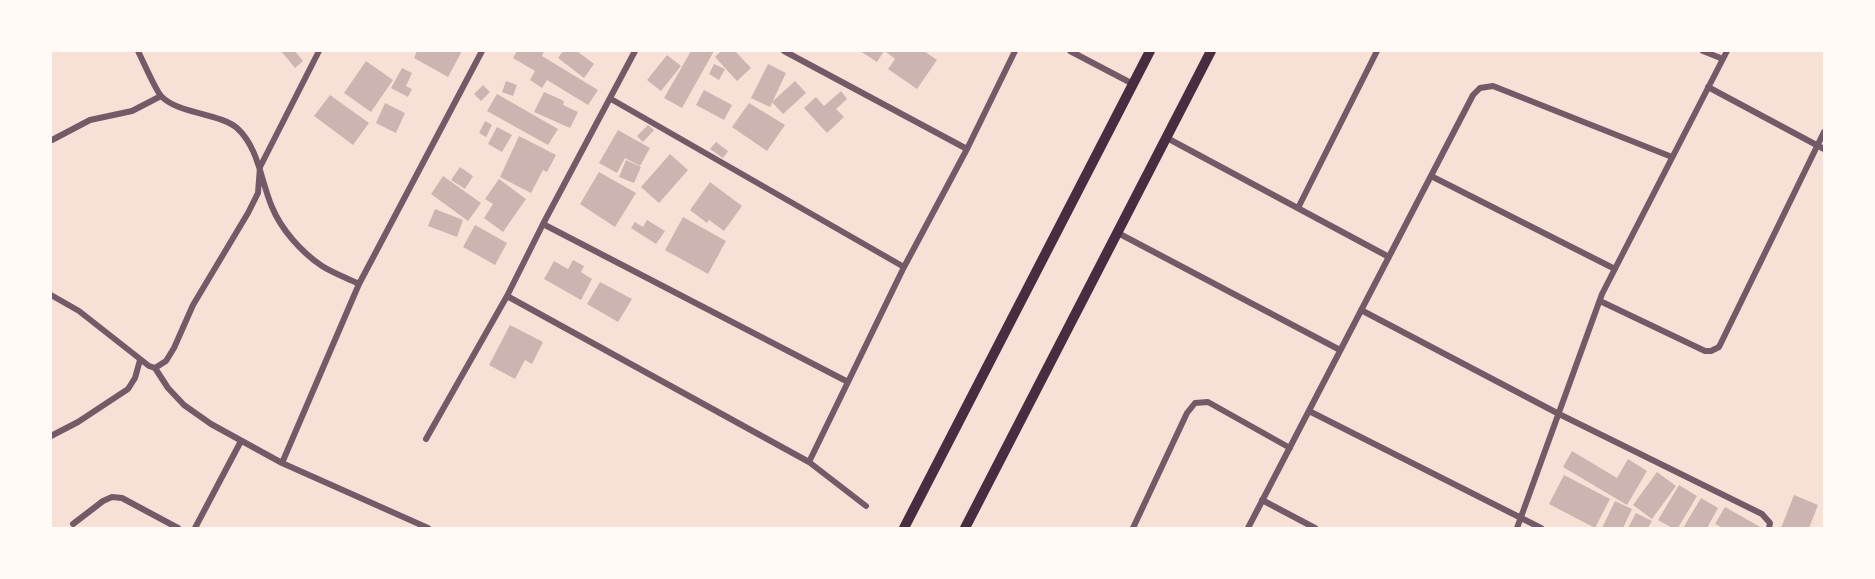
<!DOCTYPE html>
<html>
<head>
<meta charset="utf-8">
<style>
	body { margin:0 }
	#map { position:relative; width:1875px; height:579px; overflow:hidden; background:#f7e1d7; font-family:Signika,sans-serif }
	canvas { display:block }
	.frame { position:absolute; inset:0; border:52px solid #fffaf5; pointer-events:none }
</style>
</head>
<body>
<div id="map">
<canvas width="1875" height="579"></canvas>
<div class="frame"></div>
</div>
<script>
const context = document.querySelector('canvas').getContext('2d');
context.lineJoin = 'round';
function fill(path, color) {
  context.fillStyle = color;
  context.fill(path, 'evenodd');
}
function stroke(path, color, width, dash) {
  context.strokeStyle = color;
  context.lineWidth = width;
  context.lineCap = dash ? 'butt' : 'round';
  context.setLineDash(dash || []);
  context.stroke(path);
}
fill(new Path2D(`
	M281,51H295L303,61L295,68Z
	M417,51H462L448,77L414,58Z
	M517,51H544L542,56L598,90L588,105L547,80L542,88L530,80L535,71L513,58Z
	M563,51H577L594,64L584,78L558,58Z
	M691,51H714L682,108L664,98Z
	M721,51H735L751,68L737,81L715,57Z
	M860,51H884L877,62Z
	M887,51H924L937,60L917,89L888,69L895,59L886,52Z
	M667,55L681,66L661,91L647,80Z
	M366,61L393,80L371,112L344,93Z
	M714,64L725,69L719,80L709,74Z
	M768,64L786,73L770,107L751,98Z
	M402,68L412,73L406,86L412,89L408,97L391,88Z
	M506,81L517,85L513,96L502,92Z
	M795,81L806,93L783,114L772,102Z
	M483,85L490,92L481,101L474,94Z
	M704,90L732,105L724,120L696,105Z
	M841,91L847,99L836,109L844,117L827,133L804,108L816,97L824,106Z
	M544,92L564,101L563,105L578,112L570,128L534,112Z
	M497,94L558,129L548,145L487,111Z
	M330,95L369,123L353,145L314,116Z
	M385,103L405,113L396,133L376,123Z
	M749,103L785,125L767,151L732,127Z
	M485,121L492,125L486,137L479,133Z
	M648,125L654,130L643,142L637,136Z
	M497,127L512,135L502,152L488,144Z
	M618,130L650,148L640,166L625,158L617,173L599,163Z
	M519,136L556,155L547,172L543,170L531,193L500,177Z
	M716,142L728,151L723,158L710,149Z
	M670,154L688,170L659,203L641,187Z
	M626,160L641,167L634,183L619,177Z
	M460,167L473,176L465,189L451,180Z
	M599,172L636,193L615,227L580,204Z
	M443,176L481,203L468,221L431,194Z
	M499,179L526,199L503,232L484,218L493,204L485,199Z
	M710,182L742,206L724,231L709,220L707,223L690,210Z
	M435,209L463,220L457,237L428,226Z
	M683,217L726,241L708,274L665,250Z
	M647,220L665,231L656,244L631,228L635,222L643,227Z
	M475,225L507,243L495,265L463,247Z
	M573,260L584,266L581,272L592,279L581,300L544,279L554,261L568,269Z
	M600,282L632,299L618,322L587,304Z
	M510,325L543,342L532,364L525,360L515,379L489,365Z
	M1572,451L1617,478L1628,459L1647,471L1627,505L1563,467Z
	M1657,472L1676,486L1652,519L1633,505Z
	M1564,475L1610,499L1595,528L1549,504Z
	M1679,485L1697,496L1678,528H1672L1658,520Z
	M1794,495L1818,505L1809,528H1781Z
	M1701,498L1718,508L1707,528H1683Z
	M1615,501L1632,509L1623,528H1602Z
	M1725,507L1762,528H1723L1715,524Z
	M1636,513L1652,521L1648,528H1628Z`), '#ccb4b1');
stroke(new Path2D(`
	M138,51C143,61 155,89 161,96C178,114 219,113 237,128C259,148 261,182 272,207C281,229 301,252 322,266C333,273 347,278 359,284
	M784,51L967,149
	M1070,51L1133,84
	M1703,51L1723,59
	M1708,87L1824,149
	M611,99L904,267
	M1167,138L1389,257
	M52,140L90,120L132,111L161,96
	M1431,176L1615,269
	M1298,208L1377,51
	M543,224L848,382
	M1118,233L1340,350
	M51,295L79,311L149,366L155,368L166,361L174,348L193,305L248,213L258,193L260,167L319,51
	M507,296L809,462L866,506
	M1600,301L1705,351H1711L1719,347L1824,132
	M1361,310L1559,414L1762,514L1770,523L1769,528
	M155,368L168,388L184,405L211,424L282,463L428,528
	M1309,411L1541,528
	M51,436L78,422L128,389L135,378L140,360
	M426,439L507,296L543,224L635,51
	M809,462L904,267L967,149L1015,51
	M282,463L359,284L482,51
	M1262,500L1315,528
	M73,524L103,501L112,497L122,498L178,528
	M195,528L241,441
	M1133,528L1187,413L1195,403L1208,402L1290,448
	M1248,528L1473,95L1480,88L1493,86L1672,157
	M1517,528L1602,294L1727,51`), '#755966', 6);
stroke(new Path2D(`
	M904,528L1150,51
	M965,528L1211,51`), '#4a2c40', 10);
</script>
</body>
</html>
